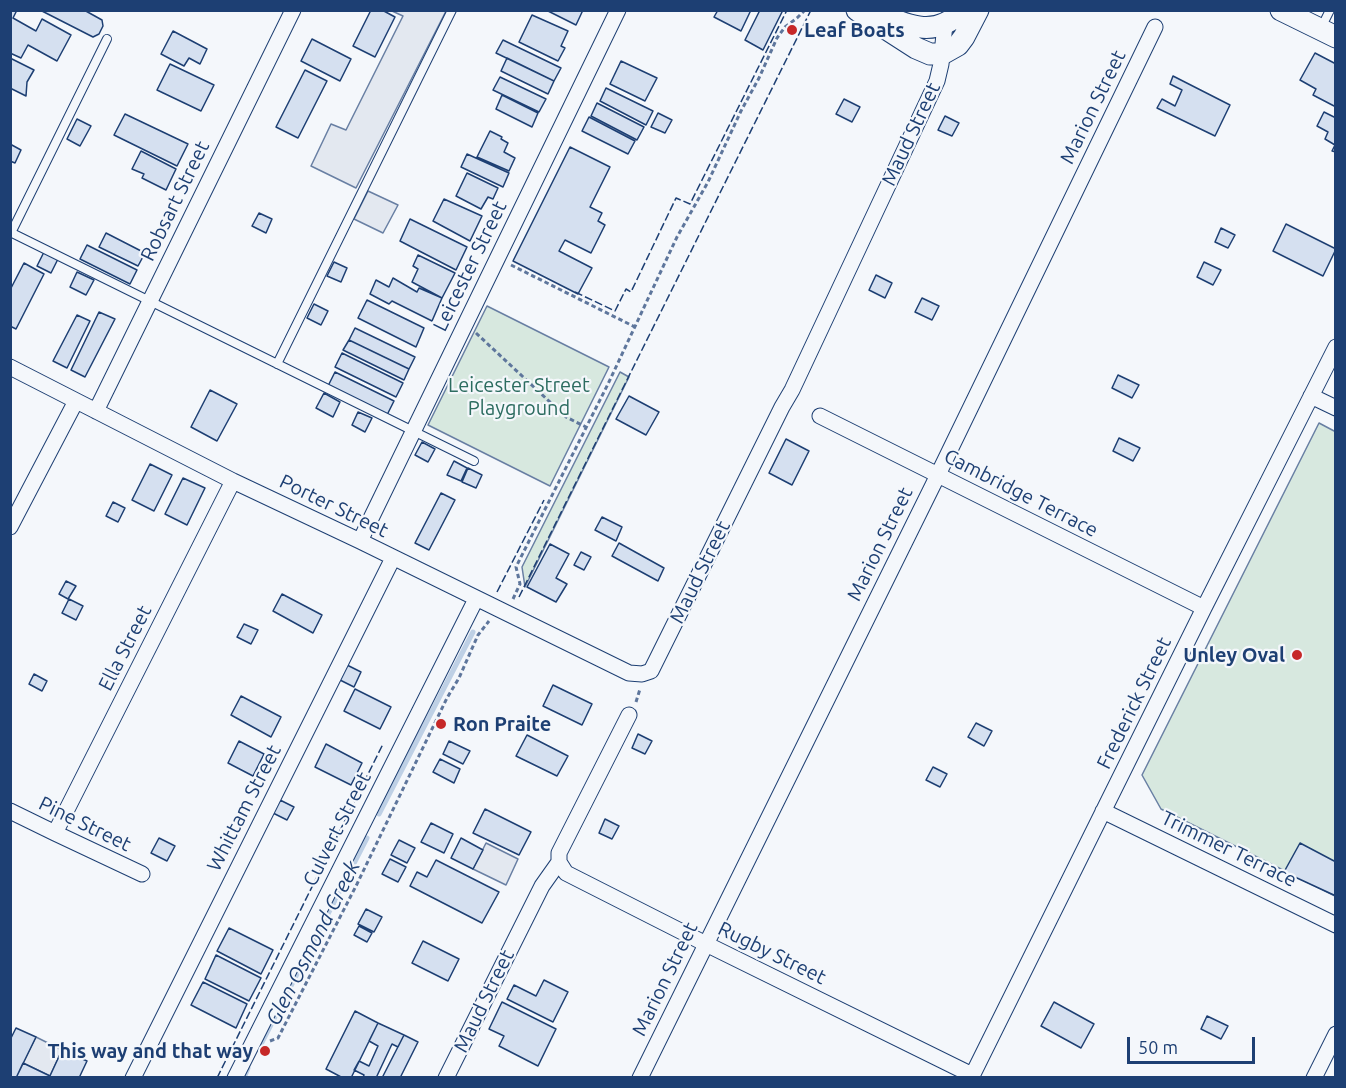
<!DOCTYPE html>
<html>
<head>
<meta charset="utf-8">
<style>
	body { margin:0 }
	#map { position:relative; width:1346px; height:1088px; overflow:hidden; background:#f4f7fb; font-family:Ubuntu,sans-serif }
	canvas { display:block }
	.frame { position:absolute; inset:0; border:12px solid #1d3f73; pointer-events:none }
	.scale { position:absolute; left:1127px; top:1037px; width:128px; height:27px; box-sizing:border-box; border:3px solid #1d3f73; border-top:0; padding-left:8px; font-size:18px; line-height:21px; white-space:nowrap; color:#1d3f73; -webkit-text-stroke:4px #f4f7fb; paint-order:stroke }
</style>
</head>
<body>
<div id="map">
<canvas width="1346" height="1088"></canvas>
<div class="frame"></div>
<div class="scale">50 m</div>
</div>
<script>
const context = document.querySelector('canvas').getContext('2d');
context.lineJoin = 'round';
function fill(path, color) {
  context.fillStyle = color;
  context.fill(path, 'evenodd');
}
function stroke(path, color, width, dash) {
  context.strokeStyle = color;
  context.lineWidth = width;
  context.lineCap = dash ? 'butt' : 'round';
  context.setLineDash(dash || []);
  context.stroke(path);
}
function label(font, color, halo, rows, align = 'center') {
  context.font = font + ' Ubuntu,sans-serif';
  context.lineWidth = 4.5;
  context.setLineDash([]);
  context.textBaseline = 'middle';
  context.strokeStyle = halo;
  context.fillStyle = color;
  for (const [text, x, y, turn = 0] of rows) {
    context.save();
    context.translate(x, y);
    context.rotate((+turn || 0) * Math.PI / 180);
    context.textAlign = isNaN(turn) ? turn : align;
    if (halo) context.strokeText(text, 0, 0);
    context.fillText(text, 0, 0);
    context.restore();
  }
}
const green = new Path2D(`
	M487,306L609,367L550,486L428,425Z
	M620,372L629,377L525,587L522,567Z
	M1319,423L1336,432L1335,896L1161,809L1142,775Z`);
fill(green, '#d7e8df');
stroke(green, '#687fa3', 1.5);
const parking = new Path2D(`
	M392,11H446L356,188L311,166L331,124L346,130L403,16Z
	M368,191L398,205L383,233L354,219Z
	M486,843L518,859L506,885L473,869Z
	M36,1037L62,1050L50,1076L23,1063Z`);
fill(parking, '#e3e8f0');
stroke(parking, '#687fa3', 1.5);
stroke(new Path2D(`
	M379,814L473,632
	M259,1048L367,838
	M244,1078L248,1068`), '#bed0e5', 5);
const building = new Path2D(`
	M10,10H17L13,18L36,31L42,19L71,35L57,61L28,45L21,58L10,53Z
	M40,10H84L102,20L103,26L99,34L93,37Z
	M371,10H382L395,17L375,57L353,46Z
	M546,10H583L576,25Z
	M718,10H751L741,31L714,17Z
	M760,10H783L763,50L745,40Z
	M532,15L568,31L561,46L565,48L558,61L519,42Z
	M173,31L207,49L200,64L189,58L184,66L161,54Z
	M312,39L351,59L340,81L301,61Z
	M503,40L561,68L554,81L496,53Z
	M1315,53L1336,64V107L1313,95L1316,89L1300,80Z
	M10,58L34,70L27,82L26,96L10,88Z
	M507,58L554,81L548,94L501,71Z
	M621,61L657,78L645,101L610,84Z
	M170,64L214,85L201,111L157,90Z
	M305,70L327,81L298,138L276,127Z
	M1173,76L1230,105L1215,136L1157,108L1162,99L1175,106L1182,90L1170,84Z
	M500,77L546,99L539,112L493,90Z
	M606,88L653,111L646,125L600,101Z
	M502,95L538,113L532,127L496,109Z
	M844,99L860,107L852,122L836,114Z
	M597,103L644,127L637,140L591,116Z
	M1324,112L1336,118V152L1332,151L1335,145L1325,139L1328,132L1317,126Z
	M658,113L672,120L665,133L651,127Z
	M125,114L188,144L177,166L114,135Z
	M945,116L959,123L952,136L938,130Z
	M589,117L635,141L628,154L582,131Z
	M77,119L91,126L80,146L67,139Z
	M490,131L502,137L501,139L508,143L504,152L515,158L509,171L477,157Z
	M10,144L21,150L15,163L10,161Z
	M570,147L610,167L590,207L602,213L598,221L605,225L591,253L565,240L559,251L592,268L578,294L513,261Z
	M141,151L176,169L166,190L142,178L144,174L132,169Z
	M467,154L509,173L503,187L461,167Z
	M467,173L498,188L493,199L488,197L481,209L456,196Z
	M444,199L482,216L470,241L433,221Z
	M259,213L272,219L266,233L252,226Z
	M410,219L467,247L456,270L400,241Z
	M1286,224L1336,249L1323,276L1273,251Z
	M1221,228L1235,235L1228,248L1215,242Z
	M106,233L145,253L138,266L99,247Z
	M87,245L137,270L130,284L80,259Z
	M44,252L58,259L51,273L37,266Z
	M418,255L455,273L442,298L412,282L418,269L413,266Z
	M334,262L347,268L341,282L327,276Z
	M1204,262L1221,270L1213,285L1197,277Z
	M24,263L44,274L16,329L10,326V290Z
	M77,272L94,280L86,295L70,287Z
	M876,275L892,283L885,298L869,290Z
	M393,278L417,292L419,288L442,298L432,321L392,301L389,304L370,294L376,280L389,287Z
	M922,298L939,306L932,320L915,312Z
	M367,300L424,328L416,347L358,318Z
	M314,304L328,311L321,325L307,318Z
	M99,312L115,319L85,377L71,370Z
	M77,315L90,321L67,368L53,361Z
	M355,328L415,357L409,369L349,340Z
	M349,340L409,369L404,380L343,350Z
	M342,353L403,383L396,397L335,367Z
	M335,372L394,401L387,415L328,386Z
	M1118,375L1139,385L1132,398L1112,388Z
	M210,390L237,404L217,441L191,427Z
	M324,393L340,402L333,417L316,408Z
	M629,396L659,412L646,435L616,419Z
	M358,412L372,418L365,432L352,425Z
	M1119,438L1140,448L1133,461L1113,451Z
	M786,439L809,451L792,485L769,473Z
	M422,442L435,449L428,462L415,455Z
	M454,461L467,468L461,481L447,475Z
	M150,464L172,475L154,511L132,500Z
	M468,468L482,475L476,488L462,482Z
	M183,478L205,488L187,525L165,514Z
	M441,493L455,500L429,550L415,543Z
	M113,502L125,508L118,522L106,516Z
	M602,517L622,527L616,541L595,530Z
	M619,543L664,568L658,581L612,556Z
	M550,544L569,554L556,578L567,584L556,602L527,587Z
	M581,552L591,557L584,570L574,565Z
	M66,581L76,586L68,599L59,594Z
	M282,594L322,615L313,633L273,611Z
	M69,599L83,606L76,620L62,613Z
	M244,624L258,630L251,644L237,637Z
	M345,664L361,672L354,687L338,679Z
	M34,674L47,681L42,691L29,684Z
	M553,685L592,704L582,725L543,706Z
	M355,689L391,707L380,729L344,711Z
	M241,696L281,717L271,737L231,715Z
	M976,723L992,731L984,746L968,737Z
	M638,734L652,741L645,754L632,748Z
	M527,735L568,756L557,776L516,756Z
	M239,741L264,754L253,776L228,763Z
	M449,741L470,751L463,764L443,754Z
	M326,744L362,763L351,785L315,767Z
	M440,759L460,769L454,783L433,772Z
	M933,767L947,774L940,787L926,780Z
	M280,800L294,807L287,820L273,813Z
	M485,809L531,832L519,855L473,833Z
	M605,819L619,826L612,839L599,833Z
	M431,823L453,834L444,853L421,842Z
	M159,838L175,846L167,861L151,853Z
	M461,838L483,850L473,869L451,858Z
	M399,840L415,848L407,863L391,855Z
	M1300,843L1336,862V896L1284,872Z
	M390,859L406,867L398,882L382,874Z
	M436,860L499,892L482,923L410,886L417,872L427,877Z
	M366,909L382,917L374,932L358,924Z
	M359,926L372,933L367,942L354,935Z
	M229,928L273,950L261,974L217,951Z
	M423,941L459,959L448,981L412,963Z
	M216,955L261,978L249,1001L205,979Z
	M544,980L568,992L553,1022L507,999L514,985L536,996Z
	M203,982L247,1004L236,1028L191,1005Z
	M502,1002L556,1029L538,1066L499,1046L504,1036L489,1029Z
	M1054,1002L1094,1024L1081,1048L1041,1026Z
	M355,1011L378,1023L351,1078H343L326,1069Z
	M1207,1016L1228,1026L1221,1039L1201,1029Z
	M378,1023L404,1035L398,1047L392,1044L376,1078H363L364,1075L354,1070L359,1061L369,1066L378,1046L369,1041Z
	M16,1028L36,1037L16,1078H10V1040Z
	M404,1035L418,1042L400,1078H382Z
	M62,1050L87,1061L79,1078H49Z
	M23,1063L50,1076L49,1078H16Z`);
fill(building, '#d5e0f0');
stroke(building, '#1d3f73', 1.5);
const lane = new Path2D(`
	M1321,28L1330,10
	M10,232L474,461
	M11,233L107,39
	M277,364L452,10`);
const street = new Path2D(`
	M10,367L233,481L360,541L629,673L642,674L651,671L782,407L792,390L937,81L941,64L945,24
	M1311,396L1336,408
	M96,411L293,10
	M820,416L1204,608
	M10,527L76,401
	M360,541L618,10
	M10,811L55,833L142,874
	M1103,811L1336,925
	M55,833L233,481
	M559,862L566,873L706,944L972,1075
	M133,1078L393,558
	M235,1078L476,599
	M446,1078L542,886L559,862V853L629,715
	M640,1078L933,485L1155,27
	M971,1078L1204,608L1336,347
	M1314,1078L1336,1034`);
const secondary = new Path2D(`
	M857,10L916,48L930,54H942L958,45L964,37L978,10
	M1281,10L1336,37
	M881,14C909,27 938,38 962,10`);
stroke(lane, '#1d3f73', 10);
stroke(street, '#1d3f73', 17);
stroke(secondary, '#1d3f73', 23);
stroke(new Path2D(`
	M511,265L635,327
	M476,333L566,417L586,427
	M513,599L520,584L516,567L608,384L677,237L708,182L741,111L759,78L777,38L785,27L797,18L805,10
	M636,702L640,689
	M270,1041L278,1038L357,884L447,698L459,678L478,635L489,621`), '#5e769c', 3, [4.5, 3]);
stroke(lane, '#f4f7fb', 8);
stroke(street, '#f4f7fb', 15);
stroke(secondary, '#f4f7fb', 21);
stroke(new Path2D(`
	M575,292L615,311L626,289L631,292L676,198L690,204L787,10
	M497,592L544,500
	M519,597L811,10
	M217,1078L383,744`), '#1d3f73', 1.5, [8, 3]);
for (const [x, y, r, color] of [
	[792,30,6,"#c62828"],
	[1297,655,6,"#c62828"],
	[441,724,6,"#c62828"],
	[265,1051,6,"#c62828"]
]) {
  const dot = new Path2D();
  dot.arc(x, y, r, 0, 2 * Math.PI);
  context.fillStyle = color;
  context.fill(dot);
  stroke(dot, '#f4f7fb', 2);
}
label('bold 20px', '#1d3f73', '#f4f7fb', [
	["Leaf Boats",804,30],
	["Unley Oval",1285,655,"right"],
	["Ron Praite",453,724],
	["This way and that way",253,1051,"right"]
], 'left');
label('20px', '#1d3f73', '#f4f7fb', [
	["Marion Street",1093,107,-64],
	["Maud Street",911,134,-65],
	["Robsart Street",175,201,-64],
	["Leicester Street",470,266,-64],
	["Cambridge Terrace",1021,493,27],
	["Porter Street",334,506,26],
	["Marion Street",880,544,-64],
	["Maud Street",700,572,-64],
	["Ella Street",125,648,-63],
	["Frederick Street",1134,703,-64],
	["Whittam Street",244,808,-63],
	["Pine Street",85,824,26],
	["Culvert Street",337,829,-63],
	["Trimmer Terrace",1229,849,26],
	["Rugby Street",772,953,26],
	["Marion Street",665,979,-64],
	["Maud Street",484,1001,-64]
]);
label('20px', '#2c6c60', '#f4f7fb', [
	["Leicester Street",519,385],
	["Playground",519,408]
]);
label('italic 21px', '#1d3f73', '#f4f7fb', [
	["Glen Osmond Creek",313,943,-63]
]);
</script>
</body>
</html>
